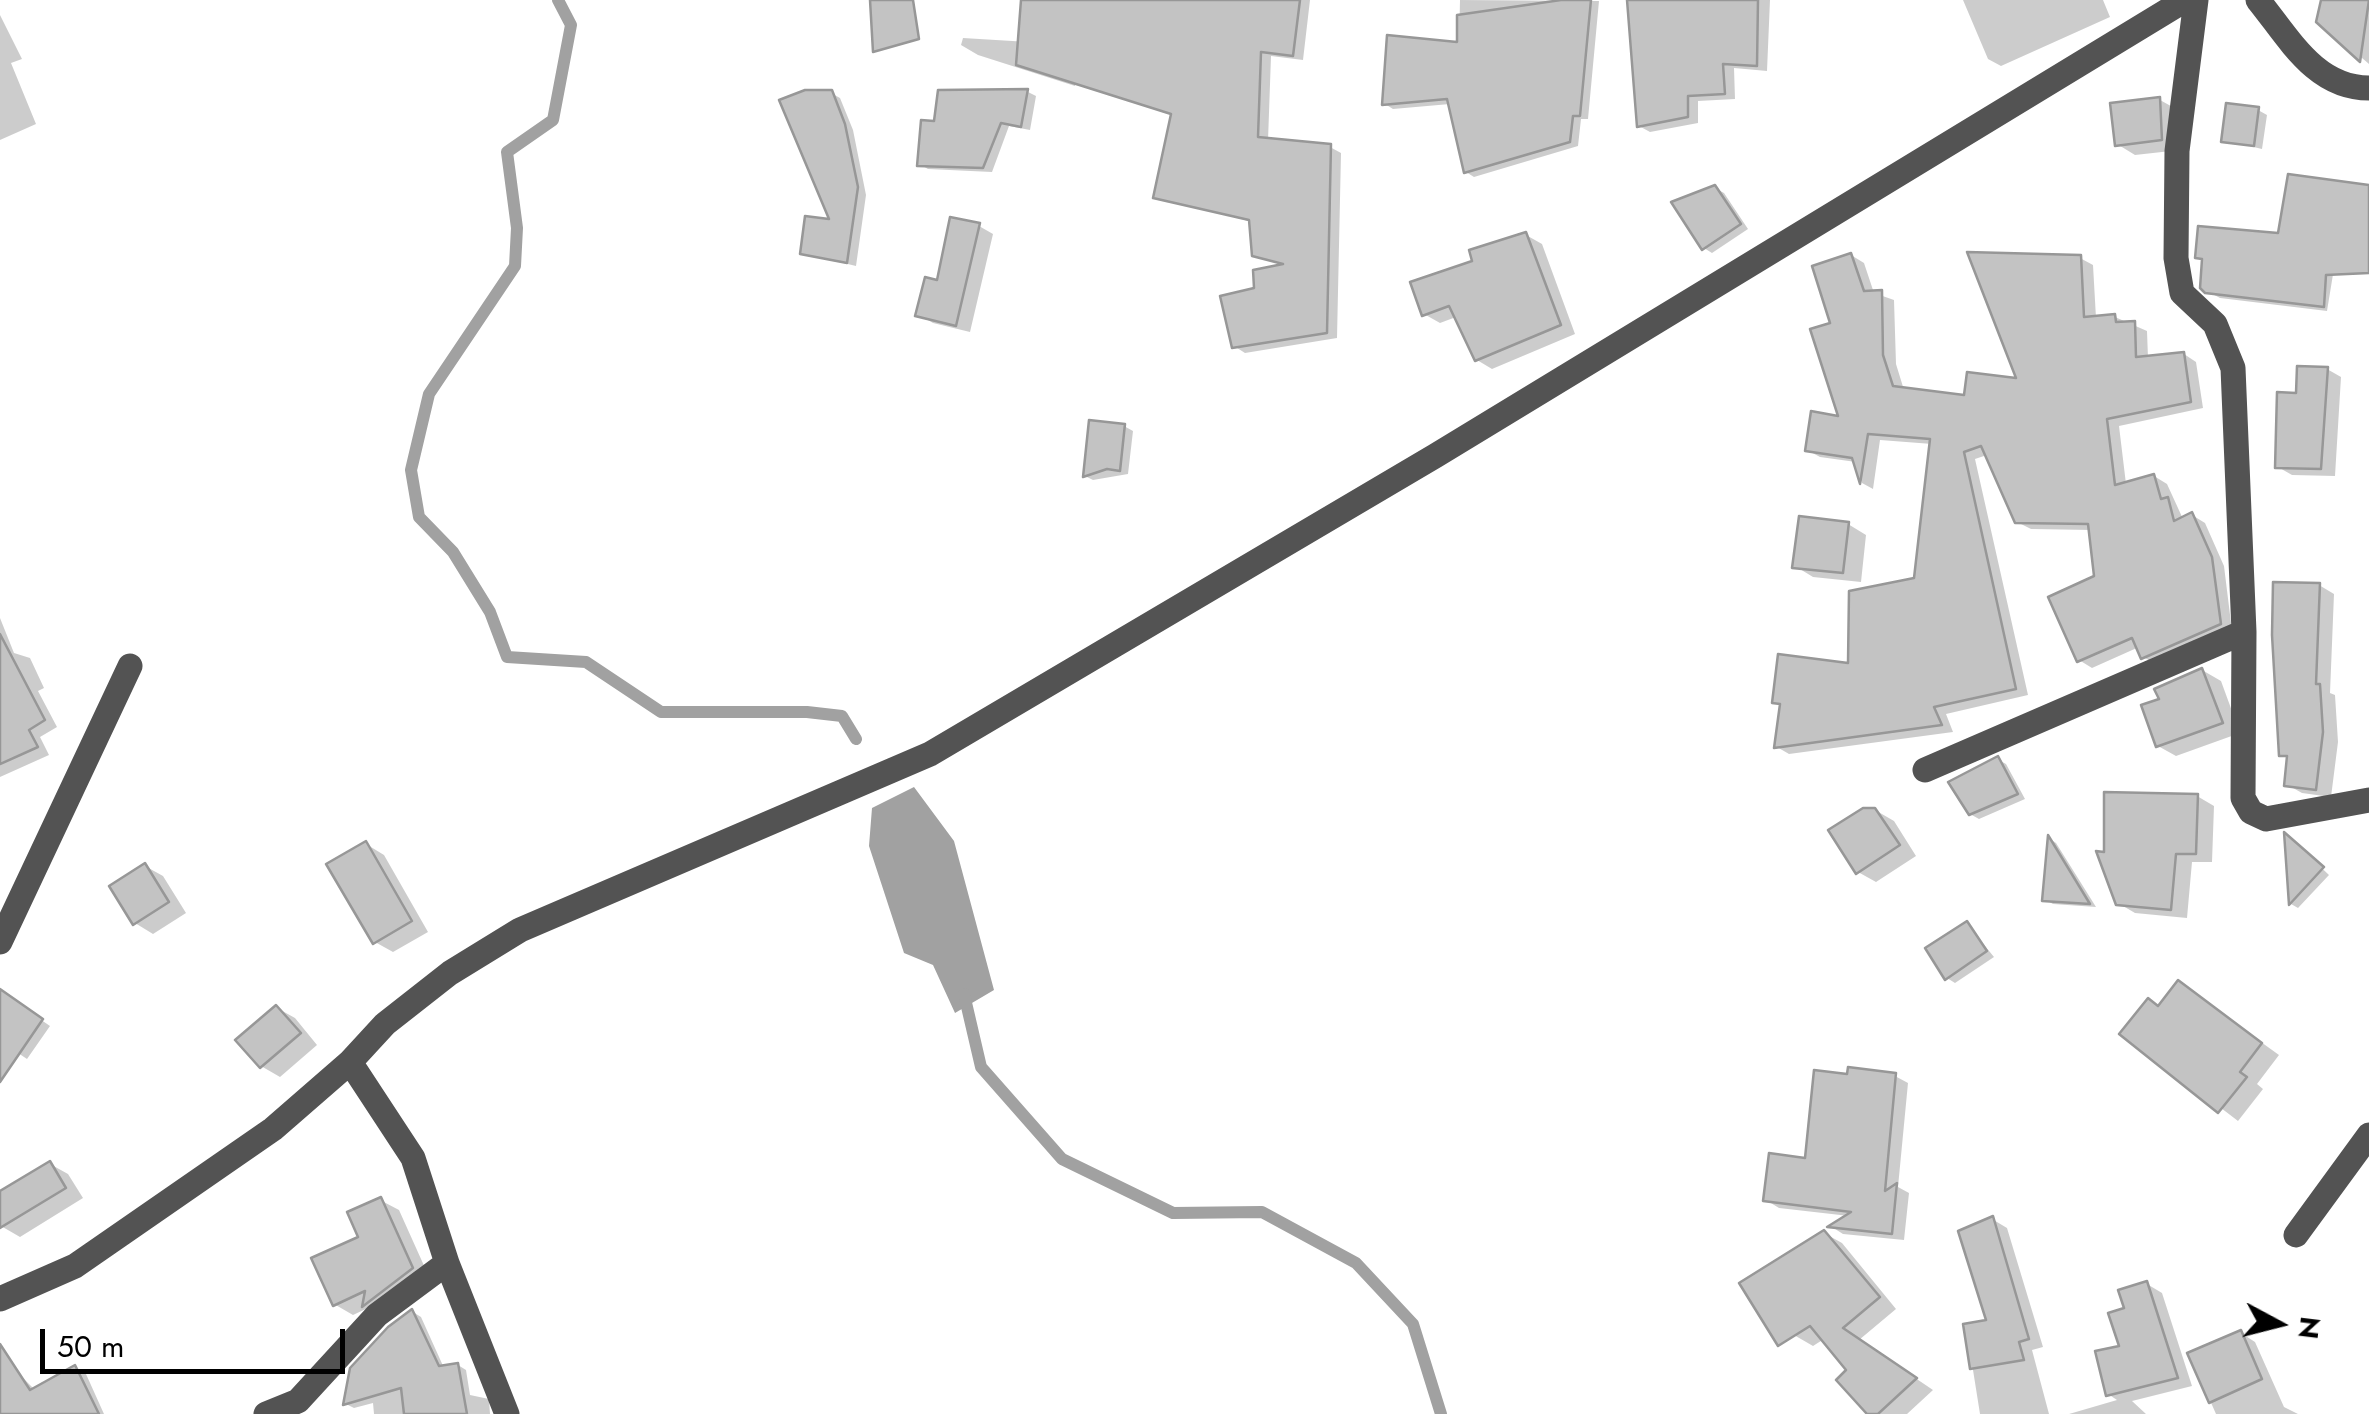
<!DOCTYPE html>
<html>
<head>
<meta charset="utf-8">
<style>
	body { margin:0 }
	#map { position:relative; width:2369px; height:1414px; overflow:hidden; background:#fff; font-family:Jost,sans-serif }
	canvas { display:block }
	.north { position:absolute; left:2229px; top:1274px; width:100px; height:100px; -webkit-text-stroke:8px #fff; paint-order:stroke; rotate:97deg; font-size:28px; font-weight:700; line-height:40px; text-align:center; color:#000 }
	.north::after { content:''; display:block; margin:auto; width:35px; height:45px; background:#000; clip-path:polygon(50% 0,100% 100%,50% 72%,0 100%) }
	.scale { position:absolute; left:40px; top:1329px; width:305px; height:45px; box-sizing:border-box; border:5px solid #000; border-top:0; padding-left:12px; font-size:30px; line-height:35px; white-space:nowrap; color:#000; -webkit-text-stroke:8px #fff; paint-order:stroke }
</style>
</head>
<body>
<div id="map">
<canvas width="2369" height="1414"></canvas>
<div class="north">N</div>
<div class="scale">50 m</div>
</div>
<script>
const context = document.querySelector('canvas').getContext('2d');
context.lineJoin = 'round';
function fill(path, color) {
  context.fillStyle = color;
  context.fill(path, 'evenodd');
}
function stroke(path, color, width, dash) {
  context.strokeStyle = color;
  context.lineWidth = width;
  context.lineCap = dash ? 'butt' : 'round';
  context.setLineDash(dash || []);
  context.stroke(path);
}
fill(new Path2D(`
	M914,787L954,841L994,990L955,1013L933,965L904,953L869,846L872,808Z`), '#a1a1a1');
fill(new Path2D(`
	M1132,0H1310L1303,60L1271,56L1268,141L1330,147L1341,153L1337,338L1245,353L1234,346L1257,290L1285,266L1254,255L1252,222L1156,196L1174,116L1119,95Z
	M1460,0L1599,1L1588,119H1581L1578,146L1474,177L1466,172L1450,104L1393,109L1385,104L1459,45Z
	M1629,0H1770L1767,71L1734,68L1735,99L1698,101V123L1650,132L1639,126Z
	M1963,0H2103L2110,17L2001,66L1988,59Z
	M2324,0H2369V64L2319,21Z
	M0,15L22,59L11,63L36,124L0,140Z
	M963,38L1062,44L1079,53L1075,86L978,55L961,45Z
	M940,92H1028L1036,96L1030,130L1009,126L992,172L928,169L919,164L936,124Z
	M831,93L840,98L853,130L866,195L856,266L802,253L833,222Z
	M2160,100L2178,110L2180,150L2135,155L2117,144Z
	M2258,110L2267,115L2262,149L2224,140Z
	M1715,188L1724,193L1748,229L1712,253L1704,248Z
	M979,226L993,234L970,332L933,323L918,314Z
	M1526,235L1542,244L1575,334L1492,369L1477,360L1456,317L1440,323L1424,314L1475,262Z
	M2337,250L2327,311L2220,298L2207,291L2205,261L2198,257Z
	M1851,255L1864,263L1874,293L1894,300L1896,364L1904,390L1967,398L2020,381L2080,258L2093,265L2096,318L2115,317L2147,331L2148,358L2184,354L2196,362L2203,408L2119,426L2126,484L2154,476L2167,484L2183,519L2192,515L2205,523L2224,566L2232,631L2156,664L2143,657L2139,647L2092,668L2079,660L2097,577L2091,530L2031,529L2017,522L1987,455L1975,459L2028,695L1946,714L1953,732L1789,754L1777,747L1782,706L1774,702L1851,666L1917,580L1932,444L1880,440L1873,489L1862,483L1856,462L1820,457L1807,450L1842,419L1833,324Z
	M2327,369L2341,377L2335,476L2292,475L2278,467L2298,395Z
	M1124,426L1133,431L1128,474L1093,480L1085,476Z
	M1848,524L1866,535L1861,582L1813,577L1795,566Z
	M2319,585L2334,594L2330,693L2335,695L2338,742L2331,797L2302,793L2286,784L2290,759L2282,754Z
	M0,618L14,653L30,658L44,688L38,691L57,727L40,737L49,755L0,777Z
	M2202,670L2221,681L2240,733L2176,756L2158,746L2162,700Z
	M1997,759L2006,764L2025,799L1979,819L1970,814Z
	M2197,796L2214,806L2212,862H2192L2187,918L2135,913L2118,903L2107,855Z
	M1875,810L1894,821L1916,856L1876,882L1858,872Z
	M2287,835L2329,875L2298,908L2291,904Z
	M2050,839L2056,843L2096,907L2053,904L2044,899Z
	M366,844L384,855L428,932L393,952L375,942Z
	M145,866L163,876L186,913L153,934L135,923Z
	M1967,924L1994,957L1955,983L1947,978Z
	M2179,983L2279,1055L2257,1084L2263,1089L2238,1121L2123,1033L2160,1008Z
	M21,1006L50,1026L27,1059L0,1041V1019Z
	M277,1008L295,1018L317,1045L280,1077L261,1066Z
	M1895,1076L1908,1083L1898,1187L1909,1193L1904,1240L1843,1234L1832,1227L1849,1216L1779,1208L1766,1200Z
	M50,1164L68,1174L83,1198L20,1237L1,1226L0,1194Z
	M380,1200L399,1210L430,1279L353,1315L334,1304Z
	M1992,1219L2007,1228L2043,1347L2032,1350L2049,1414H1980L1966,1326L1989,1322Z
	M1824,1233L1842,1243L1896,1309L1859,1340L1933,1390L1907,1414H1878L1841,1379L1850,1371L1824,1339L1813,1346L1794,1335Z
	M2147,1284L2162,1293L2192,1386L2132,1401L2146,1414H2069L2117,1400L2108,1394L2122,1348L2127,1310Z
	M413,1312L421,1317L444,1368L458,1365L466,1370L470,1395L489,1399L490,1414H374L373,1403L354,1408L346,1404Z
	M2241,1333L2255,1342L2284,1407L2298,1414H2216L2190,1355Z
	M75,1368L86,1374L104,1414H3L0,1409V1378L14,1369L35,1390Z`), '#0003');
stroke(new Path2D(`
	M558,0L571,25L553,120L507,152L517,228L515,266L429,394L411,470L419,517L453,552L490,612L507,657L586,662L661,712H807L842,716L856,739
	M964,994L981,1067L1062,1159L1173,1213L1262,1212L1356,1263L1413,1324L1441,1414`), '#a1a1a1', 12);
const building = new Path2D(`
	M870,0H913L919,39L873,52Z
	M1021,0H1300L1293,56L1261,52L1258,137L1331,144L1327,333L1232,348L1220,296L1254,288L1253,270L1283,264L1252,256L1249,220L1153,198L1171,114L1016,65Z
	M1561,0H1591L1580,116H1573L1570,142L1464,173L1447,99L1382,105L1387,35L1457,42V15Z
	M1627,0H1758L1757,66L1723,64L1725,94L1688,96V117L1637,127Z
	M2321,0H2369L2360,62L2316,22Z
	M1028,89L1021,127L1001,123L983,168L917,166L921,120L934,121L938,90Z
	M805,90H832L845,124L858,187L847,263L800,254L805,216L829,219L779,100Z
	M2160,97L2162,140L2115,146L2110,103Z
	M2226,103L2259,107L2254,146L2221,142Z
	M2288,174L2369,185V273L2326,275L2324,307L2205,293L2200,288L2202,259L2195,258L2198,226L2278,233Z
	M1715,185L1741,224L1702,250L1671,202Z
	M950,217L980,223L956,326L915,316L925,277L937,280Z
	M1526,232L1561,325L1475,361L1449,306L1422,316L1410,282L1472,261L1469,250Z
	M1967,252L2081,255L2084,317L2115,314L2116,322L2135,321L2136,357L2184,352L2191,402L2107,419L2115,485L2154,474L2161,499L2168,497L2174,521L2192,512L2212,557L2221,624L2141,659L2132,638L2077,662L2048,597L2094,576L2088,524L2015,523L1981,446L1964,452L2016,689L1934,707L1942,725L1774,748L1780,704L1772,703L1778,654L1848,663L1849,591L1914,578L1930,439L1868,434L1860,484L1852,458L1805,451L1811,411L1838,416L1810,329L1830,323L1812,266L1851,253L1864,291L1882,290L1883,355L1893,386L1964,395L1967,372L2016,378Z
	M2297,366L2328,367L2321,469L2275,468L2277,392L2296,393Z
	M1089,420L1125,424L1120,471L1107,469L1083,477Z
	M1799,516L1849,522L1843,573L1792,568Z
	M2273,582L2320,583L2316,684H2320L2323,732L2316,790L2284,786L2287,756H2279L2272,635Z
	M0,634L45,720L29,730L38,747L0,764Z
	M2202,668L2223,723L2156,747L2141,705L2159,699L2154,689Z
	M1998,756L2018,794L1969,815L1948,782Z
	M2104,792L2198,794L2196,854H2176L2171,910L2116,905L2096,851L2104,852Z
	M1863,808H1875L1900,845L1856,874L1828,830Z
	M2284,832L2324,867L2289,905Z
	M2048,835L2090,904L2042,901Z
	M366,841L412,921L373,944L326,864Z
	M145,863L169,902L133,925L109,886Z
	M1967,921L1987,951L1945,980L1925,948Z
	M2178,980L2262,1043L2240,1072L2247,1077L2218,1113L2119,1034L2148,998L2158,1006Z
	M0,989L43,1019L0,1082Z
	M276,1005L301,1033L260,1068L235,1040Z
	M1848,1067L1896,1073L1885,1191L1897,1183L1892,1234L1827,1227L1851,1212L1763,1201L1769,1153L1805,1158L1814,1070L1847,1074Z
	M50,1161L66,1188L0,1228V1191Z
	M381,1197L413,1268L362,1307L365,1291L333,1306L311,1258L358,1237L347,1212Z
	M1993,1216L2029,1339L2019,1342L2024,1360L1970,1369L1963,1324L1986,1320L1958,1231Z
	M1824,1230L1880,1297L1843,1328L1917,1378L1878,1414H1867L1836,1380L1846,1370L1810,1326L1778,1346L1739,1283Z
	M2147,1281L2178,1378L2106,1396L2095,1351L2119,1346L2108,1313L2124,1308L2118,1290Z
	M412,1309L439,1366L458,1363L467,1414H404L401,1388L343,1405L350,1368L388,1327Z
	M2241,1330L2262,1379L2209,1403L2187,1353Z
	M0,1344L30,1390L75,1365L99,1414H0Z`);
fill(building, '#c3c3c3');
stroke(building, '#979797', 2.5);
stroke(new Path2D(`
	M2196,0L2177,151L2176,258L2182,293L2215,324L2233,368L2244,632L2243,798L2251,812L2266,819L2369,800
	M2258,0C2289,38 2315,88 2369,88
	M1925,770L2244,632
	M0,942L130,666
	M350,1062L413,1158L447,1263L507,1414
	M2296,1235L2369,1135
	M0,1299L75,1266L273,1129L350,1062L385,1024L450,973L520,930L930,754L1435,456L2185,0
	M266,1414L298,1401L377,1315L447,1263`), '#535353', 25);
</script>
</body>
</html>
